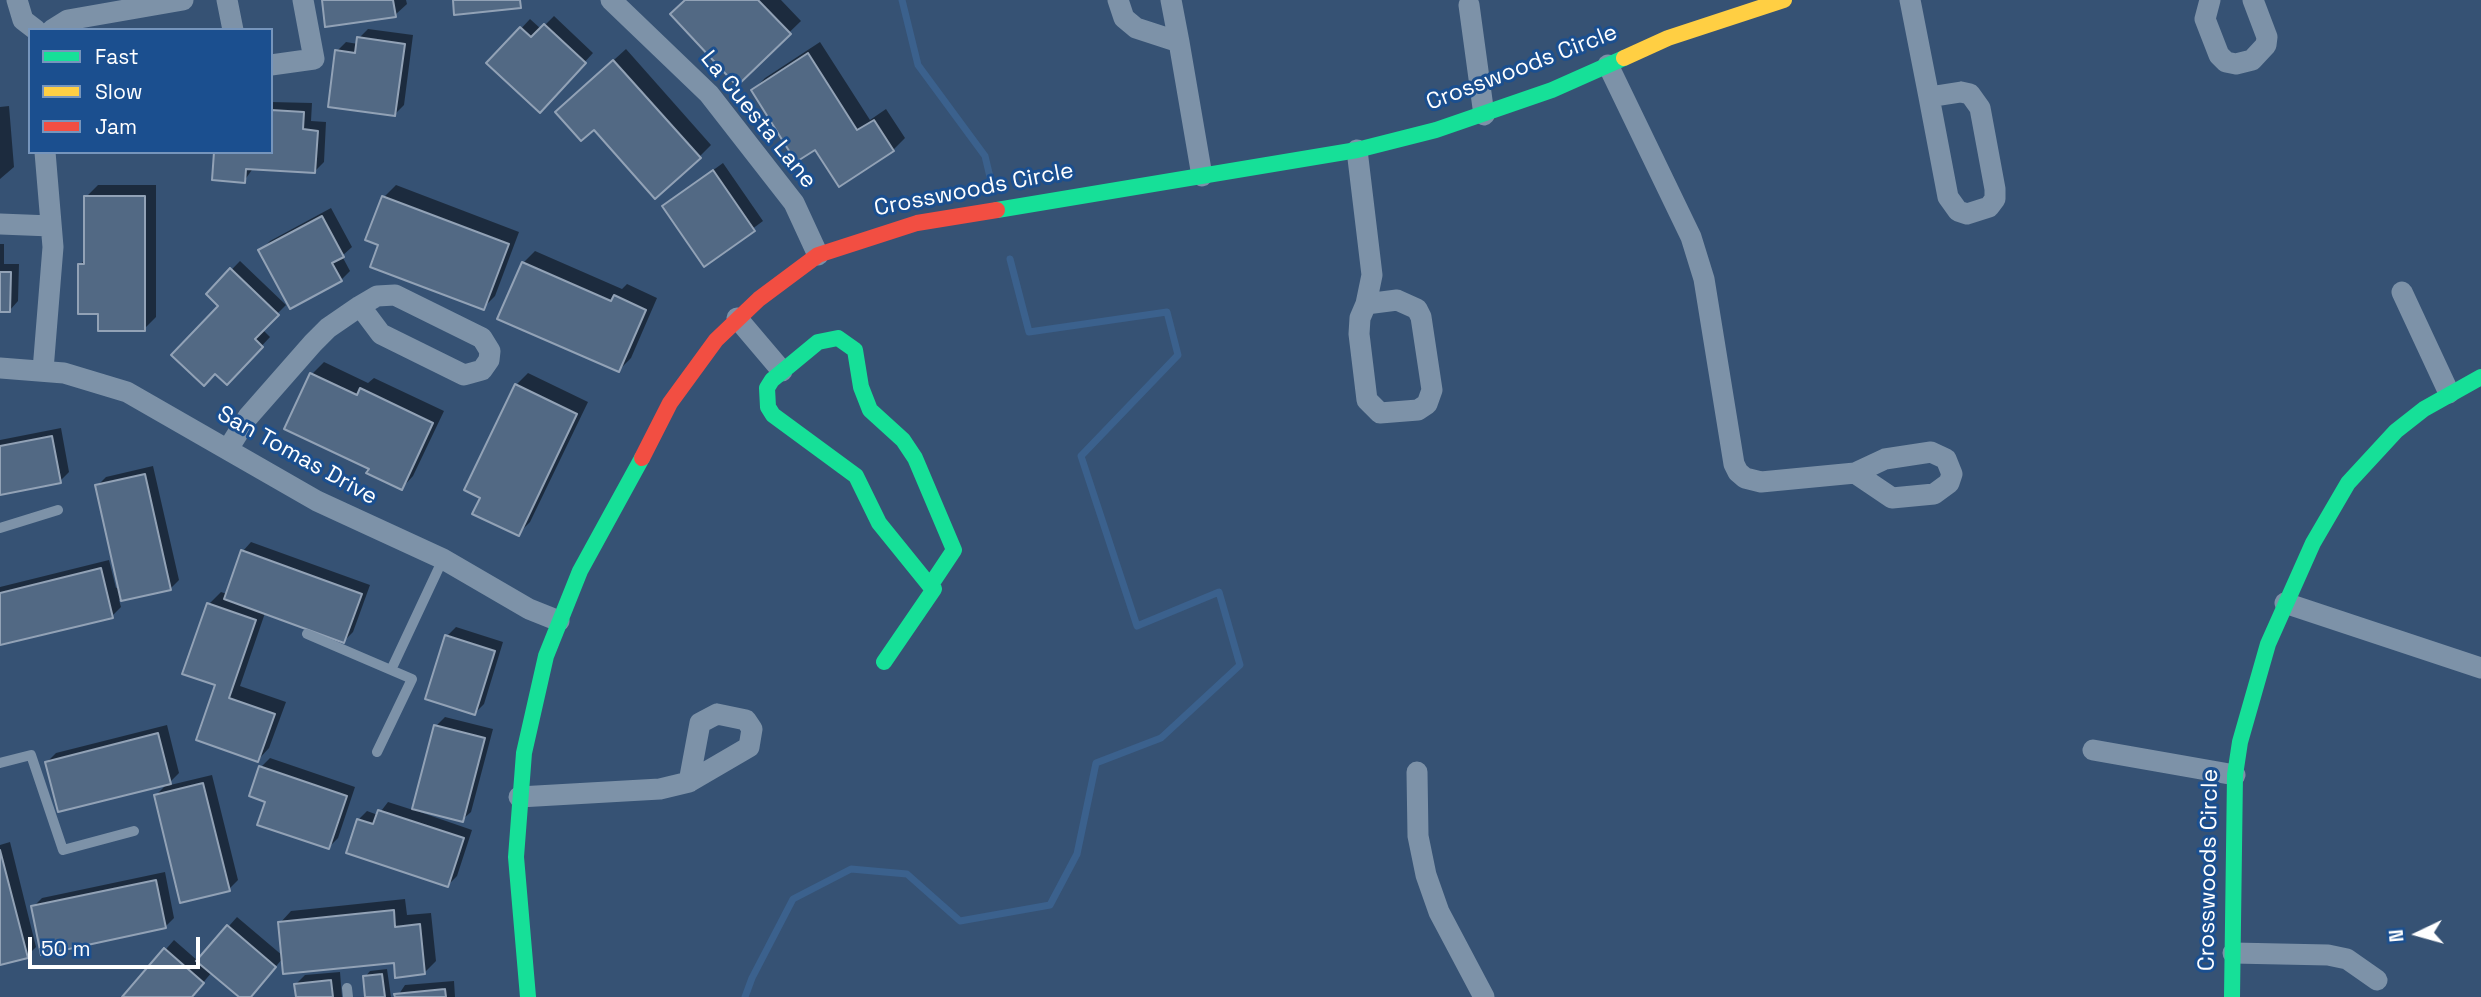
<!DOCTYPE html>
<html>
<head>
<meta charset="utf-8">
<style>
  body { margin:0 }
  #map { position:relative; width:2481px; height:997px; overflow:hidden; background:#365274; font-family:"Space Grotesk",sans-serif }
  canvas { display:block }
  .legend { position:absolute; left:28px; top:28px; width:245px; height:126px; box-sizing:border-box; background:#1b4f8f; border:2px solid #7695bc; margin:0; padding:9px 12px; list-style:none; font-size:21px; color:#fff }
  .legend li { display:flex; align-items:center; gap:14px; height:35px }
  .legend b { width:35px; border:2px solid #7695bc }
  .north { position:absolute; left:2383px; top:899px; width:70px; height:70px; -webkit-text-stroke:5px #1b4f8f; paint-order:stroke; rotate:265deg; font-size:19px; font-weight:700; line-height:28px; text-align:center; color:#fff }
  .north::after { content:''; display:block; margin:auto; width:24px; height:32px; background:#fff; clip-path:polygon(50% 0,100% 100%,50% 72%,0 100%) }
  .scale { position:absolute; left:28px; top:937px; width:172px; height:32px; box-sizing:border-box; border:4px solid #fff; border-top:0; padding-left:9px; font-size:21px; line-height:24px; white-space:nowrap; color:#fff; -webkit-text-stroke:5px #1b4f8f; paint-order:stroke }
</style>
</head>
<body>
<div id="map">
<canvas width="2481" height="997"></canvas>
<ul class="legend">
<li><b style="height:9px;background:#16e098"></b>Fast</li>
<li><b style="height:9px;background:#ffcf43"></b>Slow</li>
<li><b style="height:9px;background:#f24e42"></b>Jam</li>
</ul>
<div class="north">N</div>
<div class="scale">50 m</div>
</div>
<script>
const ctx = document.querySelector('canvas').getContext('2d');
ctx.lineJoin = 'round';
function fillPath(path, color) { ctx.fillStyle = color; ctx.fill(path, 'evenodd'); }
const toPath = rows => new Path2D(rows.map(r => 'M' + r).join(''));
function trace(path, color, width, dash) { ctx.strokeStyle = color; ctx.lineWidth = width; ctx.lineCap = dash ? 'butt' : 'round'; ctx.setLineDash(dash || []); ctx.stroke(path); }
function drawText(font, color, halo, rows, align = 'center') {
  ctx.font = font + ' "Space Grotesk",sans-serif'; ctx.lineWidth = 6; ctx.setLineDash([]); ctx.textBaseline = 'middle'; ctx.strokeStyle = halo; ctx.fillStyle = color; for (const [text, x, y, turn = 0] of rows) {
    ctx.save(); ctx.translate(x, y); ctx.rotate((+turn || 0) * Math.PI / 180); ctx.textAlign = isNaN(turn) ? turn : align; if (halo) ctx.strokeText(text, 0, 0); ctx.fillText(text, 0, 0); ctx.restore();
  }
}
const shadow = toPath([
  [324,0,406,0,407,4,395,15],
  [687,0,781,0,801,21,737,83],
  [554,16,593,53,549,101,489,63,530,19,541,29],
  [368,29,413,35,404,105,395,114,337,51,346,42,358,44,359,38],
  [820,42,870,120,886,109,905,138,893,150,816,148,753,90,765,78],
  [626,49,711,145,699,157,570,100],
  [271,102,312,103,311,121,326,122,324,162,315,171,254,167,244,181,216,152,271,152],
  [9,106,14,167,0,179,0,107],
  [723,163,763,221,705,264,664,206],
  [98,185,156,185,156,317,144,329,99,312,80,265,86,258,86,197],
  [396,185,519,232,495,296,483,308,380,244,384,197],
  [331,208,352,247,342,256,350,271,341,280,261,250,270,241],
  [0,244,4,244,4,264,19,264,18,301,10,310,0,310],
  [535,251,622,289,627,284,657,298,631,358,619,370,523,263],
  [240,261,286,305,262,329,270,337,227,383,221,306,208,294],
  [324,362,368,383,374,378,444,411,413,476,402,488,371,468,312,374],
  [528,373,588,402,530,522,518,534,516,385],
  [61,428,69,472,60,481,0,494,0,440],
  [153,466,179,580,170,589,119,600,121,607,112,616,0,644,0,587,109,560,116,588,120,587,97,486,106,477],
  [251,542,370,585,353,632,344,641,265,613,240,686,286,702,269,748,258,760,217,684,209,604,221,592,227,594,243,551],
  [456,627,503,642,484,704,475,713,447,636],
  [445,717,493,729,471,812,462,820,421,810,420,812,472,830,457,876,448,885,358,820,367,811,378,815,388,802,413,810,436,726],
  [167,725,179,773,166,786,212,775,238,880,229,889,156,795,169,782,47,762,56,753],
  [270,758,355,787,338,838,329,847,261,767],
  [10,842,36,947,27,956,0,963,0,845],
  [165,872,174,918,165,927,33,907,42,898],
  [405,899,407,915,431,913,436,961,424,973,395,961,283,958,250,997,242,997,212,972,191,997,124,997,174,940,198,961,237,917,283,956,280,923,291,911],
  [387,969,391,997,367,997,365,977,370,971],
  [340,972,342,997,297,997,296,984,305,975],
  [454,981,455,997,397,997,405,985]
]);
const stream = toPath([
  [902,0,918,65,985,156,990,177],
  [745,997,752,978,793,899,851,869,907,874,960,921,1050,905,1077,854,1096,763,1161,738,1240,665,1219,592,1137,626,1081,456,1178,355,1167,312,1029,332,1010,259]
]);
const building = toPath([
  [322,0,393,0,396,17,325,27,322,0],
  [453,0,520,0,521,8,454,15,453,0],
  [685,0,758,0,791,34,737,86,670,14,685,0],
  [544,24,586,63,540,113,486,63,520,27,531,37,544,24],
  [357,37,405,44,395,116,328,107,335,50,355,53,357,37],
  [808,53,857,130,874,120,894,151,839,187,815,150,796,162,751,90,808,53],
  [613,60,701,158,655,199,594,130,581,141,555,112,613,60],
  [271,110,304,112,303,129,318,131,315,173,246,169,245,183,212,180,214,152,271,152,271,110],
  [713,170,755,231,704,267,662,206,713,170],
  [84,196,145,196,145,331,98,331,98,314,78,314,78,264,84,264,84,196],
  [382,196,509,244,484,310,370,267,378,245,365,240,382,196],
  [322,216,344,257,332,263,342,281,290,309,258,250,322,216],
  [522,262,611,301,614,295,646,310,619,372,497,319,522,262],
  [230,268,279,315,255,339,263,347,227,385,215,374,204,386,171,355,218,306,206,294,230,268],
  [0,272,11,272,10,312,0,312,0,272],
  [310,373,357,395,360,388,433,423,402,490,366,473,369,469,284,429,310,373],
  [515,384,577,414,519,536,472,514,480,498,464,490,515,384],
  [52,436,61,483,0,495,0,446,52,436],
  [145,474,171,590,121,601,95,485,145,474],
  [241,550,362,594,344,643,224,599,241,550],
  [101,568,113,618,0,645,0,593,101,568],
  [207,603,256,620,229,698,275,714,258,762,196,740,215,685,182,674,207,603],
  [445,635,495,651,475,715,425,699,445,635],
  [434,725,485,738,463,822,412,809,434,725],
  [158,733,171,784,58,812,45,762,158,733],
  [259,766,347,796,329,849,257,825,265,802,249,796,259,766],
  [203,783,230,891,180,903,154,795,203,783],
  [378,810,464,838,448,887,346,853,357,819,373,824,378,810],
  [0,850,28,958,0,965,0,850],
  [156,880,166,928,41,955,31,906,156,880],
  [394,910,395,927,420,924,425,974,395,978,394,963,283,974,278,922,394,910],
  [227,925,276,967,251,997,239,997,196,961,227,925],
  [164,948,204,983,192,997,122,997,164,948],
  [382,974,385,997,365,997,363,976,382,974],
  [331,980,333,997,296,997,294,984,331,980],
  [445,989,446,997,395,997,394,994,445,989]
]);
const lane = toPath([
  [0,528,58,510],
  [307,634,412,679,377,752],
  [391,670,443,559],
  [0,763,31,755,63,850,134,831],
  [347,988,348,997]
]);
const street = toPath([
  [17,0,23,20,36,30],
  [227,0,233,30],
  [611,0,709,94,794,203,818,255],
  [1118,0,1124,18,1136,28,1179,42,1171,0],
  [1910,0,1929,97],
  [2210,0,2205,19,2219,55,2226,62,2236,64,2252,60,2266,45,2267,37,2253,0],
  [1469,5,1484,115],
  [52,30,68,20,183,0],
  [1179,42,1202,176],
  [271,65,314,59,303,0],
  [1608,65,1691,237,1704,279,1734,464,1738,472,1745,478,1761,482,1855,473],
  [1961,92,1970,94,1980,108,1995,189,1995,199,1989,207,1967,214,1958,211,1948,197,1929,97,1961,92],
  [1357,150,1372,275,1366,304],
  [0,224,51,226],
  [2402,292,2449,393],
  [1397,300,1417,309,1421,317,1432,390,1427,404,1418,410,1380,413,1367,400,1359,334,1360,318,1366,304,1397,300],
  [737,318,782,371],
  [0,368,64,373,127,392,317,501,443,559,529,609,559,621],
  [43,370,53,247,45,152],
  [228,449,248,417,313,343,328,328,360,306,377,296,395,295,482,338,490,351,489,360,482,370,464,375,381,334,360,306],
  [1931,452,1946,459,1952,474,1949,483,1934,494,1892,498,1855,473,1885,459,1931,452],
  [2285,603,2481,668],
  [717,714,746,720,752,729,749,747,689,782,700,723,717,714],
  [2093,750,2235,775],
  [1417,772,1418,836,1426,875,1439,912,1484,997],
  [519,797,660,789,689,782],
  [2233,953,2328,955,2347,959,2377,980]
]);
const fast = toPath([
  [997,210,1357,150,1436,130,1552,90,1624,58],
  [884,662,934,589,930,586,879,523,856,476,773,415,768,407,767,388,772,380,818,342,838,338,855,350,861,387,870,410,903,440,915,458,954,550,930,586],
  [528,997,516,857,524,753,546,656,580,571,642,458],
  [2232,997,2235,775,2240,742,2268,644,2313,543,2348,483,2396,431,2424,409,2481,377]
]);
const slow = toPath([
  [1624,58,1668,38,1784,0]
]);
const jam = toPath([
  [642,458,670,403,716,340,759,299,818,255,917,223,997,210]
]);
const streetNames = [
  ["Crosswoods Circle",1522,68,-21],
  ["La Cuesta Lane",758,120,51],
  ["Crosswoods Circle",974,190,-11],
  ["San Tomas Drive",297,456,29],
  ["Crosswoods Circle",2209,870,-89]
];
fillPath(shadow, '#0007');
trace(stream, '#3b618d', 7);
fillPath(building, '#526984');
trace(building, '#92a2b6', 2);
trace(lane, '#7d92a8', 10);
trace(street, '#7d92a8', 21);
trace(fast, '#16e098', 16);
trace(slow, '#ffcf43', 16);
trace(jam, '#f24e42', 16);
drawText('23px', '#fff', '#1b4f8f', streetNames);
</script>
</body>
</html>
